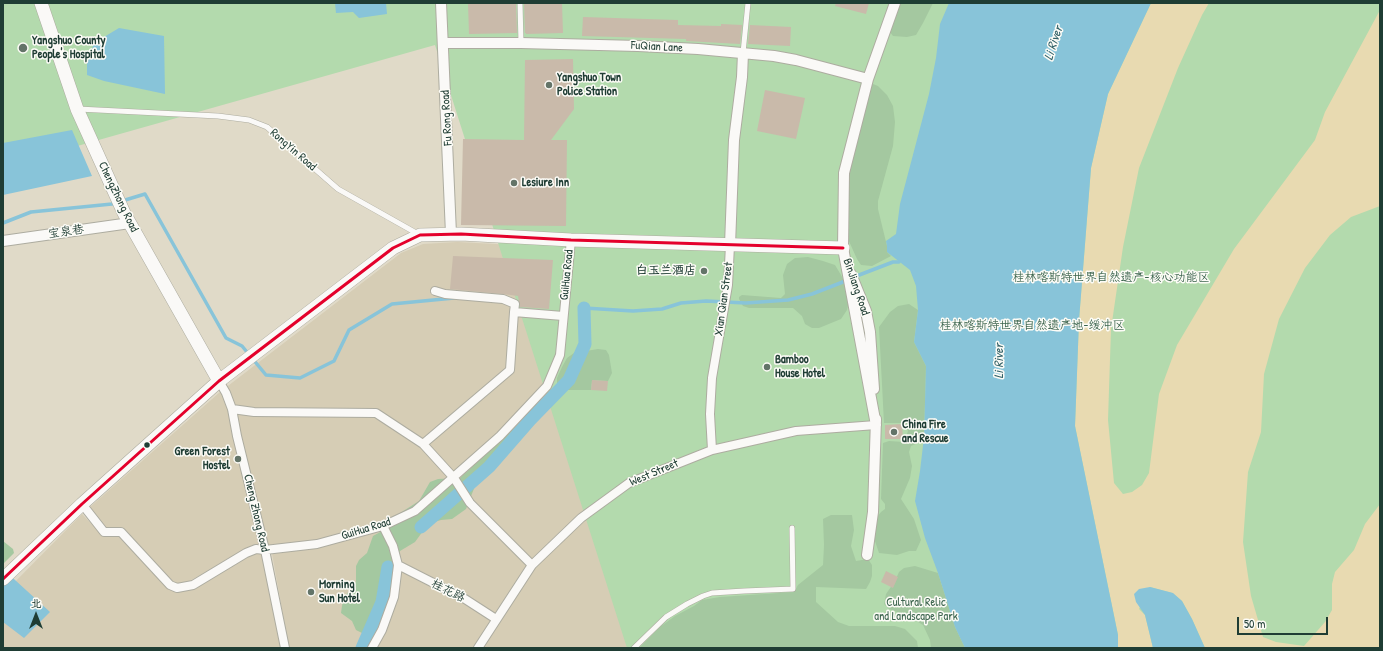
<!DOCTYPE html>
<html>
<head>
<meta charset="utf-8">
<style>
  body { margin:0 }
  #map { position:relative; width:1383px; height:651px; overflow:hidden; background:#e0dac8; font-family:"Patrick Hand","LXGW WenKai TC",sans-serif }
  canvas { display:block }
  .frame { position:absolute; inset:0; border:4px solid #1f3d34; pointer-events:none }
  .north { position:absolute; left:16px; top:595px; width:40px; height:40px; -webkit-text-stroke:3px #fdfcf7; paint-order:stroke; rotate:0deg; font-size:11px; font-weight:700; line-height:16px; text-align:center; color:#1f3d34 }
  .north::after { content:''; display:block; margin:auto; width:14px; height:18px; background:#1f3d34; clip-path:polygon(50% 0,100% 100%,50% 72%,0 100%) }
  .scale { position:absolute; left:1237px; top:617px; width:91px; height:18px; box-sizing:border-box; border:2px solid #1f3d34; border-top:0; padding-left:5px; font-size:12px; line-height:14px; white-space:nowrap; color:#1f3d34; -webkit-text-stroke:3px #fdfcf7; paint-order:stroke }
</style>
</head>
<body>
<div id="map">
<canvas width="1383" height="651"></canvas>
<div class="frame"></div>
<div class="north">北</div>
<div class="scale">50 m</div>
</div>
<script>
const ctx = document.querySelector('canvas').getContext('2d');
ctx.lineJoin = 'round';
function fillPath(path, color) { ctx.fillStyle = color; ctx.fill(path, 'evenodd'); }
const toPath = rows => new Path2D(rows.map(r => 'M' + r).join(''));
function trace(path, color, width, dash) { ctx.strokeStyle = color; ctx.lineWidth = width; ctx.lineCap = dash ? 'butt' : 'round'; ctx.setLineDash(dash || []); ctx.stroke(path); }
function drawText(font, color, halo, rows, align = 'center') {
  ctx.font = font + ' "Patrick Hand","LXGW WenKai TC",sans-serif'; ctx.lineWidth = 3; ctx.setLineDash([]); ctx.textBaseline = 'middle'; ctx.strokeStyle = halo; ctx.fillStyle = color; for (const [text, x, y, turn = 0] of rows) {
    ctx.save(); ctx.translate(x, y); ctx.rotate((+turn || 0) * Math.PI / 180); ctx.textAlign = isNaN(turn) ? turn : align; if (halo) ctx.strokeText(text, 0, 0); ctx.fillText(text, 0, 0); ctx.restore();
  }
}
const built = toPath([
  [457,242,590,249,639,648,289,648,271,548,256,545,191,580,185,583,176,583,168,577,124,529,105,529,89,508,220,392,401,253,423,244],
  [82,514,103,536,118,536,169,589,179,591,192,590,252,554,257,553,262,554,281,648,3,648,3,594]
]);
const green = toPath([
  [3,3,1380,3,1380,648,627,648,435,45,3,167]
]);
const forest = toPath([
  [900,3,933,3,923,23,916,35,907,37,893,36,890,32],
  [873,84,878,86,887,95,893,106,895,122,893,146,878,201,878,209,887,246,887,252,891,256,872,266,861,265,857,259,848,239,848,206,849,173,869,86],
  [808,257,823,261,835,265,841,275,847,287,849,301,847,310,841,319,819,328,812,328,805,324,802,316,793,308,749,308,743,306,739,299,739,297,742,295,781,298,785,294,783,275,787,264,795,258],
  [909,304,918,310,914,342,926,366,924,437,920,442,911,446,909,452,912,466,910,478,901,499,914,519,921,540,916,551,909,551,897,555,879,553,874,538,874,521,881,512,885,509,885,504,881,499,883,443,889,441,904,442,908,431,904,423,884,423,879,327,890,312,898,306],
  [598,349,606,350,609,355,612,373,608,381,592,380,591,390,568,390,559,388,557,385,557,378,562,367,567,358,574,353],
  [535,404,539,404,539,407,492,459,475,486,466,509,452,519,441,520,434,522,423,531,415,542,400,551,393,565,388,593,375,632,362,633,356,630,352,621,341,613,342,606,344,597,354,586,356,581,356,566,359,560,367,553,373,536,391,526,397,515,419,501,430,482,438,479,460,478,520,423,528,411],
  [831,515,852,515,854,530,851,546,856,561,868,559,872,565,872,576,870,582,866,589,816,587,816,602,838,622,849,626,895,626,905,629,917,641,918,648,639,648,660,627,675,616,694,606,702,600,720,597,794,592,798,585,823,565,824,545,823,519],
  [3,541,13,549,14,553,3,564],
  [915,566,938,573,955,627,965,648,931,648,930,640,923,625,910,617,889,609,884,604,886,594,895,581,899,572,904,568]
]);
const sand = toPath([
  [1151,3,1209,3,1202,15,1178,68,1139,168,1123,247,1111,329,1108,420,1114,483,1123,494,1132,492,1142,485,1149,473,1159,394,1177,345,1234,249,1315,140,1325,112,1380,10,1380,206,1351,217,1330,235,1305,268,1279,319,1264,374,1261,432,1248,472,1243,542,1251,596,1263,637,1276,642,1304,646,1325,622,1332,610,1332,584,1335,572,1354,550,1365,524,1380,504,1380,648,1205,648,1192,619,1182,601,1172,593,1150,587,1139,609,1145,615,1153,648,1118,648,1118,635,1075,426,1079,320,1091,168,1108,94]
]);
const water = toPath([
  [335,3,386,3,387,14,359,18,353,12,336,13],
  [949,3,1151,3,1108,94,1091,168,1079,320,1075,426,1118,635,1118,648,965,648,955,627,938,573,925,538,915,501,920,471,924,437,926,366,914,342,918,310,916,286,910,270,887,252,887,246,886,241,896,234,900,204,929,94,936,58,940,24],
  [119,28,164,36,165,94,104,81,87,75,87,64,94,43],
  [72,130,92,176,3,195,3,143],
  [3,569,50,612,24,638,3,622],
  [1150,587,1173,593,1182,601,1192,619,1205,648,1153,648,1145,615,1136,602,1134,594,1139,589]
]);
const stream = toPath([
  [3,223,31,212,112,204,145,194,226,338,242,346,266,375,300,378,334,361,349,330,392,304,454,298],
  [854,277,893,262,899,262],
  [584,308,633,311,662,309,681,303,706,301,746,303,788,300,812,294,848,280]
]);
const canal = toPath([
  [421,527,489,467,530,420,569,380,585,344,584,308],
  [362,648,382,602,388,567]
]);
const building = toPath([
  [468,3,516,3,517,33,469,34],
  [524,3,562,3,563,33,526,34,526,33,525,33],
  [836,3,869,3,866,14,835,6],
  [583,17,678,20,678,25,721,26,721,24,742,25,740,44,686,41,686,39,582,36],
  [750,25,791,27,790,46,748,44],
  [573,59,574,109,551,140,567,140,566,226,461,225,463,139,524,140,525,60],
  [765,90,805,98,796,139,757,131],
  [453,256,553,260,549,309,520,307,518,296,503,294,450,289],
  [592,380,608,381,607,391,591,390],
  [902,424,903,439,885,439,885,425],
  [886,571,898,577,893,588,881,582]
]);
const service = toPath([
  [520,3,521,43],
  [743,53,748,3],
  [78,109,218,116,249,120,267,127,338,189,418,234],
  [634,648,666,617,687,604,703,596,712,593,744,591,793,589,792,528]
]);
const pedestrian = toPath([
  [435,291,445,294,503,299,515,304,514,312,563,316],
  [219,381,226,393,232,409,237,436,265,550,285,648],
  [232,409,254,412,376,413,423,444,454,478,470,503,532,565],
  [423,444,510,370,514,312],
  [712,450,710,414,712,378,728,285,730,245],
  [82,504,104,532,121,532,170,585,177,588,193,585,246,553,256,549,265,550,317,544,383,526,415,511,500,436,547,386,560,355,571,240],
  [398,565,465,599,496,619],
  [372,648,382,630,394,597,398,565,393,546,383,526],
  [478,648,532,565,581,518,629,483,712,450,796,431,876,425]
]);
const minor = toPath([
  [441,3,451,234,458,234],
  [443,43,521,43,638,46,698,49,774,56,796,60,868,79],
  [3,241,130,223],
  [730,245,734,140,742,77,743,53],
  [836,248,843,248,876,425],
  [844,253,843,248,844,173,868,79,895,3],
  [851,274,866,311,870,332,874,389],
  [867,555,873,512,876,419]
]);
const tertiary = toPath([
  [41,3,77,109,124,213,219,381],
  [3,579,82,504,219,381,393,248,420,235,461,234,571,240,843,248]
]);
const bus1 = toPath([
  [3,579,82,504,219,381,393,248,420,235,461,234,571,240,843,248]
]);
const markers = [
  [23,48,5,"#637468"],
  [549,85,4,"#637468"],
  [514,183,4,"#637468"],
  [704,271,4,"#637468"],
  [767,367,4,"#637468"],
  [894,432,4,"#637468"],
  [147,445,3.5,"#1f3d34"],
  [238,459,4,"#637468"],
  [311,592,4,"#637468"]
];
const poiNames = [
  ["Yangshuo County",32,41],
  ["People's Hospital",32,55],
  ["Yangshuo Town",557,78],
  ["Police Station",557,92],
  ["Lesiure Inn",522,183],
  ["白玉兰酒店",696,271,"right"],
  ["Bamboo",775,360],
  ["House Hotel",775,374],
  ["China Fire",902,425],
  ["and Rescue",902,439],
  ["Green Forest",230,452,"right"],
  ["Hostel",230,466,"right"],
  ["Morning",319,585],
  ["Sun Hotel",319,599]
];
const streetNames = [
  ["FuQian Lane",657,47,3],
  ["Fu Rong Road",447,118,-93],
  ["RongYin Road",293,150,41],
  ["ChengZhong Road",118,197,64],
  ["宝泉巷",66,232,-8],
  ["GuiHua Road",567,275,-84],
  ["BinJiang Road",856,287,71],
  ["Xian Qian Street",724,299,-82],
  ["West Street",654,473,-23],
  ["Cheng Zhong Road",256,513,77],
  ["GuiHua Road",366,529,-17],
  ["桂花路",448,591,27]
];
const parkNames = [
  ["桂林喀斯特世界自然遗产-核心功能区",1111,278],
  ["桂林喀斯特世界自然遗产地-缓冲区",1032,326],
  ["Cultural Relic",916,603],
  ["and Landscape Park",916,617]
];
const waterNames = [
  ["Li River",1054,43,-72],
  ["Li River",1000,361,-90]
];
fillPath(built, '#d6cdb5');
fillPath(green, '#b3daad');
fillPath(forest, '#a4c8a0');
fillPath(sand, '#e8dab1');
fillPath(water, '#88c4d9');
trace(stream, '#88c4d9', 3.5);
trace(canal, '#88c4d9', 13);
fillPath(building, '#c9baaa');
trace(service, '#adaca0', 6);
trace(pedestrian, '#adaca0', 10);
trace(minor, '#adaca0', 12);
trace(tertiary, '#adaca0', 14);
trace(service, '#faf9f7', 5);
trace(pedestrian, '#faf9f7', 8);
trace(minor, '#faf9f7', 10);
trace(tertiary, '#faf9f7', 13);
trace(bus1, '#e4002b', 3);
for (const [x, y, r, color] of markers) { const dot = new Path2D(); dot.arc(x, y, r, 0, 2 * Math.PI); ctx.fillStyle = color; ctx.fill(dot); trace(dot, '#fdfcf7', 1.5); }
drawText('bold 12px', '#1f3d34', '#fdfcf7', poiNames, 'left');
drawText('12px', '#1f3d34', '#fdfcf7', streetNames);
drawText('12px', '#3b644d', '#fdfcf7', parkNames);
drawText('italic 13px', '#336268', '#fdfcf7', waterNames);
</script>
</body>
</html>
